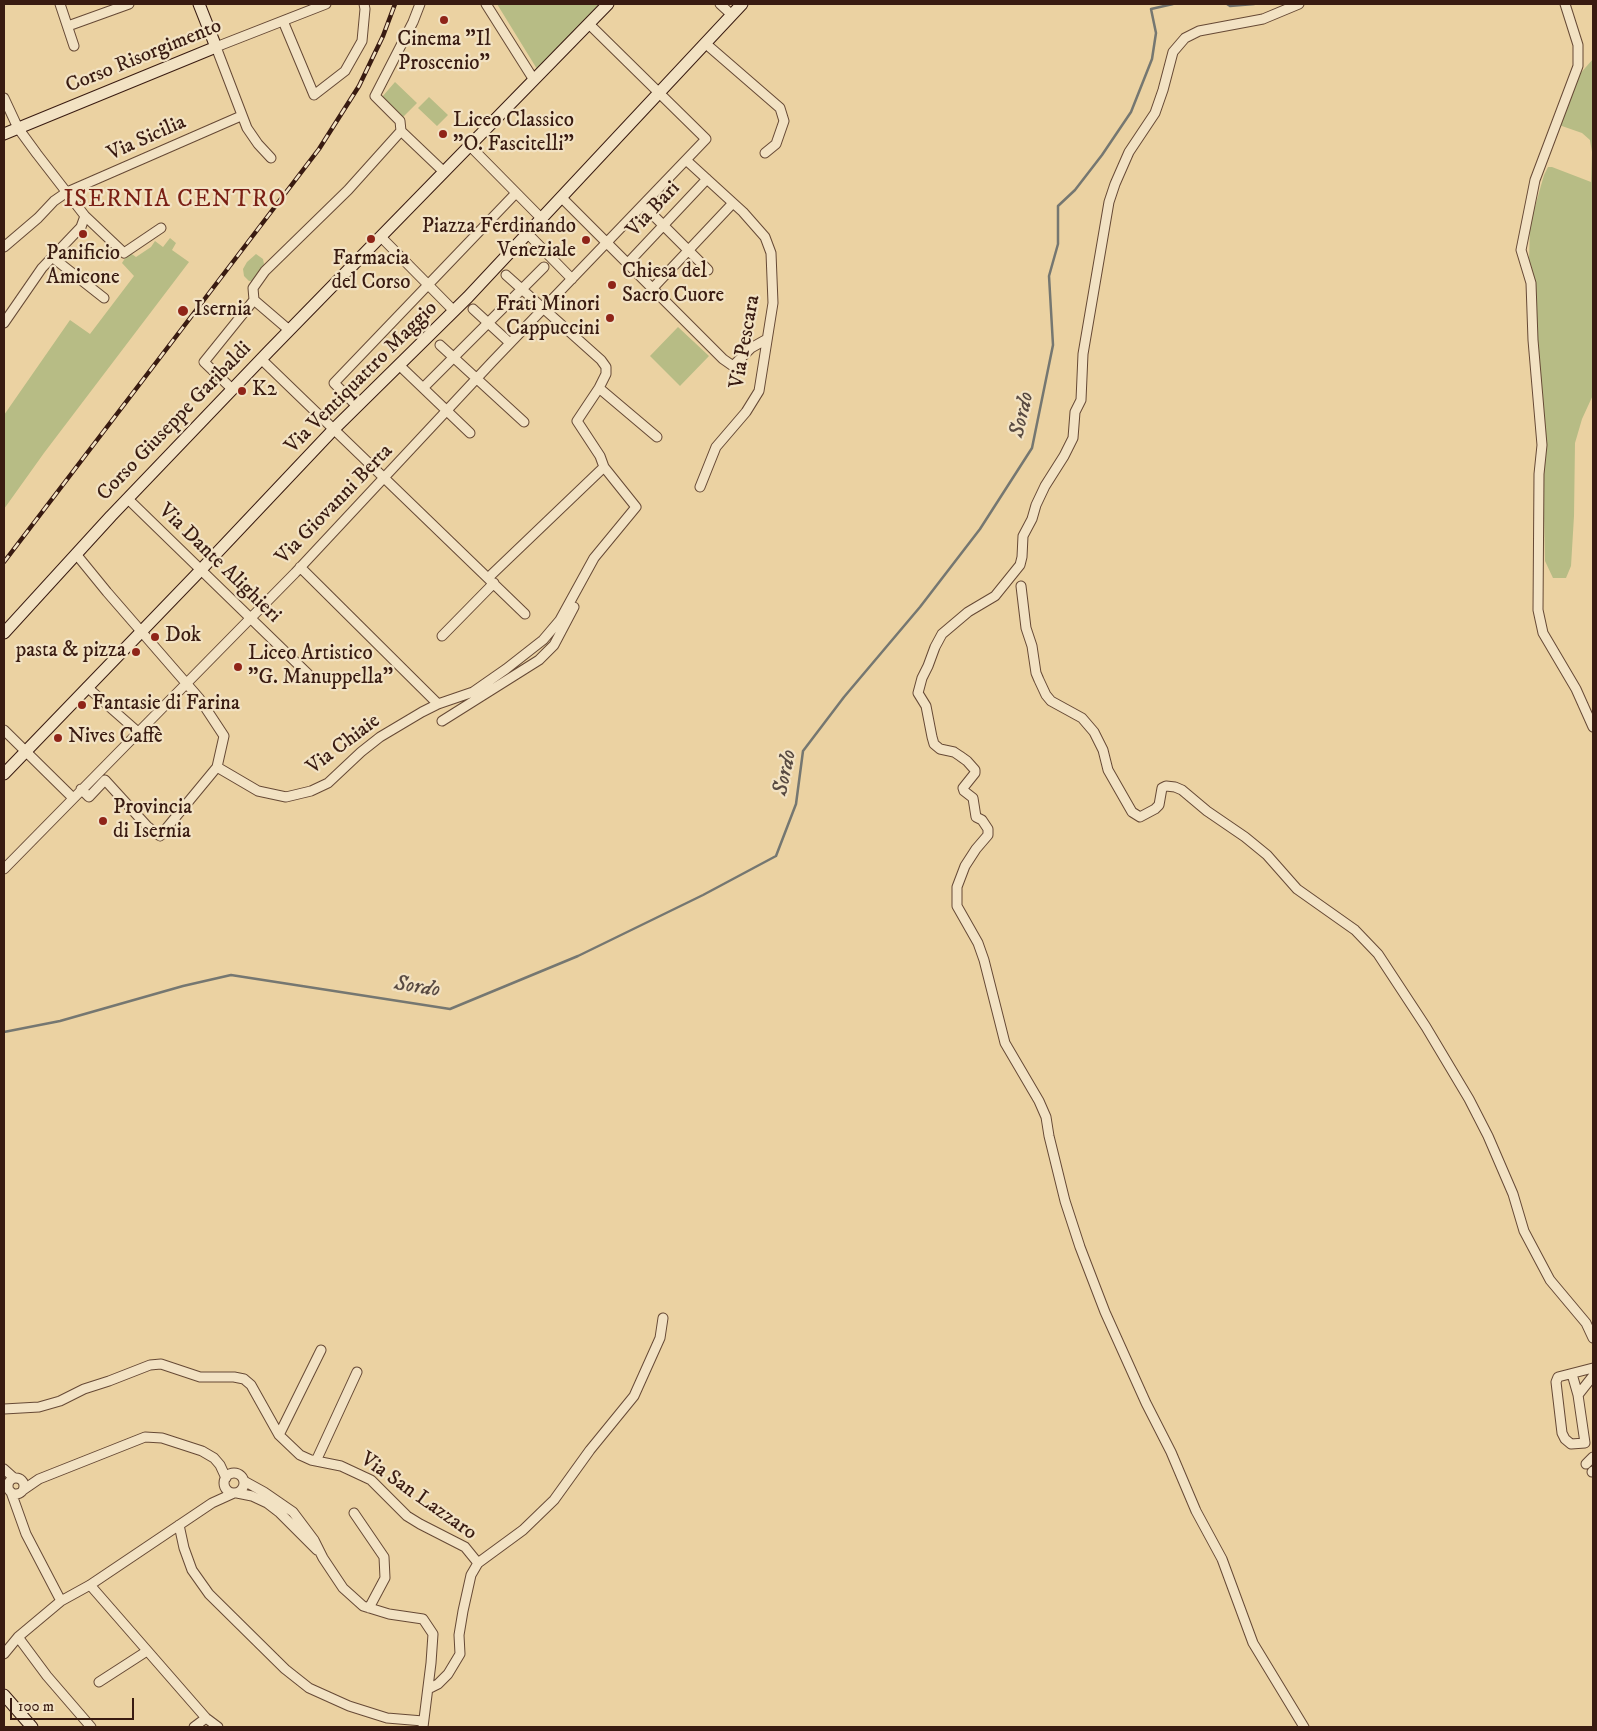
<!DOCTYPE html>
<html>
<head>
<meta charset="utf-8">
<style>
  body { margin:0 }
  #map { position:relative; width:1597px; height:1731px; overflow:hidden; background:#ebd2a2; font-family:"IM FELL DW Pica",serif }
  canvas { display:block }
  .frame { position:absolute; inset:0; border:5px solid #391b11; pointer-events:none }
  .scale { position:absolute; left:10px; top:1698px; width:124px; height:22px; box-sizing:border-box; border:2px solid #391b11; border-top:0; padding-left:6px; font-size:15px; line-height:18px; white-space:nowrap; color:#391b11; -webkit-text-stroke:4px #f2e2c3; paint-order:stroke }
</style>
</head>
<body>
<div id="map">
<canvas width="1597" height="1731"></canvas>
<div class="frame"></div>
<div class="scale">100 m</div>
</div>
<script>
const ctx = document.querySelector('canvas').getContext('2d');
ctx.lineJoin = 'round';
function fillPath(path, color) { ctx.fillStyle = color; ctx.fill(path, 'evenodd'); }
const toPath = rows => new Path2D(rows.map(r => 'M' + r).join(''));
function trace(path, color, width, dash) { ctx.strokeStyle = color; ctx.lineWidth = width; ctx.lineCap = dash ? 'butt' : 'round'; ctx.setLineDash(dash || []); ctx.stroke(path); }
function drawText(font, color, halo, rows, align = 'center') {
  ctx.font = font + ' "IM FELL DW Pica",serif'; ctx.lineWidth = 4.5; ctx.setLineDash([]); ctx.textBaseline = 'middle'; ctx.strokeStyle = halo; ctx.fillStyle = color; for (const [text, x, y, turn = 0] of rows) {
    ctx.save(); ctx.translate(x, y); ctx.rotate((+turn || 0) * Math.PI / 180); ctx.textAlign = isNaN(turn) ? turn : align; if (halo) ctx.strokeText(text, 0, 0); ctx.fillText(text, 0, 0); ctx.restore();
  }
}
const green = toPath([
  [497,4,600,4,537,69],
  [1593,59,1593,395,1582,419,1575,443,1574,516,1571,566,1566,578,1553,578,1545,561,1543,475,1546,454,1545,438,1537,327,1536,285,1529,260,1530,224,1544,175,1548,167,1552,167,1591,182,1592,152,1590,140,1582,133,1559,125,1578,76],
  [395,82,417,103,403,117,382,97],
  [429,97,448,115,437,126,418,108],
  [170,238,176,243,172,250,189,262,44,453,4,509,4,415,70,320,90,334,134,276,122,263,129,252,136,257,151,247,155,241,163,247],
  [256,254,263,259,264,264,262,270,253,281,249,281,244,276,243,269,247,262],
  [678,327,709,356,680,386,650,356]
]);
const stream = toPath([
  [1227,4,1230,6,1254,4],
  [4,1032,60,1021,183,986,231,975,450,1009,578,956,703,895,776,856,796,804,803,751,844,697,920,607,980,529,1032,448,1053,345,1049,276,1058,244,1058,206,1075,190,1102,155,1131,112,1152,59,1156,33,1151,9,1173,4]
]);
const street = toPath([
  [60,4,74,46],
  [486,4,534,80],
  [720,4,732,15],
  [1299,4,1263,19,1199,31,1185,38,1173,52,1163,90,1155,113,1129,152,1115,184,1109,202,1083,354,1081,400,1075,412,1073,438,1064,456,1045,486,1036,505,1032,519,1023,536,1022,557,1020,565,995,596,968,612,942,634,935,647,928,666,922,678,918,693,926,706,932,737,934,744,940,749,954,752,960,756,967,761,975,770,975,773,963,788,964,791,973,798,976,817,982,820,988,829,988,835,976,849,965,866,957,887,957,906,978,943,984,960,1005,1043,1039,1101,1046,1117,1049,1136,1065,1201,1080,1247,1105,1312,1146,1403,1171,1452,1196,1511,1222,1559,1253,1643,1304,1727],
  [1565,4,1578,45,1578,66,1535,180,1521,250,1531,283,1533,340,1542,445,1539,474,1538,610,1543,633,1576,689,1593,727],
  [283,21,314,95,345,71,362,41,365,9,364,4],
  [68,26,129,4],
  [705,43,780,108,784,121,776,144,765,153],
  [4,98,18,128,37,154,85,216,124,253,161,228],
  [401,131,400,121,375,96,413,22,420,4],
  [401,131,443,171],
  [469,145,541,218],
  [271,158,258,144,247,128,216,47,326,4],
  [686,160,743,212,765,237,771,253,773,303,759,391,746,412,716,447,700,487],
  [561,197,723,359,733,366,751,348,767,339],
  [643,205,708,270],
  [527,233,572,279],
  [381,237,454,311],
  [4,247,38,218,54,201,67,192,241,116],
  [52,257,104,298],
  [627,264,707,179],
  [652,289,733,203],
  [254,300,253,288,265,271,348,190,401,131],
  [473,309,510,343],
  [4,323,42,268,81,227,85,216],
  [440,345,524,422],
  [261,359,525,614],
  [399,365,470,433],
  [423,388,544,267],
  [599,388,657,437],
  [231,391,229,386,204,362,254,300,289,330],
  [357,406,334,383,516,193],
  [128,499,308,674],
  [76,554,107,592,199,698,224,736,217,767,160,836,147,826,105,780,89,797,81,789],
  [300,567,438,704],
  [488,578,604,467],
  [1021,586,1026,628,1032,646,1036,673,1039,680,1046,695,1051,701,1082,718,1094,732,1103,750,1108,770,1132,812,1140,817,1155,809,1159,805,1162,788,1166,786,1175,787,1182,790,1207,811,1245,837,1267,855,1297,889,1355,930,1378,954,1426,1027,1469,1099,1488,1136,1513,1194,1524,1231,1550,1280,1586,1323,1593,1338],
  [442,636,494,583],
  [87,687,138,732],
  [442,721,539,660,554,645,574,607],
  [4,730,72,797],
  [217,767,258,791,286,797,311,791,328,783,361,752,380,737,422,712,438,704,473,692,506,669,543,640,560,620,594,558,636,507,604,467,600,456,577,421,599,388,606,374,606,367,601,360,506,275],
  [4,869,295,573,492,362,706,139,589,24],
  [1593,1368,1558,1377,1556,1382,1562,1433,1565,1439,1571,1444,1585,1443,1578,1395,1593,1376],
  [1572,1374,1578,1395],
  [4,1409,39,1407,60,1401,84,1389,109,1381,150,1365,161,1364,200,1377,234,1377,244,1379,251,1385,279,1435,300,1455,311,1460,341,1466,371,1480,407,1516,420,1524,465,1547,478,1563,471,1575,463,1611,459,1635,460,1654,448,1674,438,1684,428,1689],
  [279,1435,321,1350],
  [316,1461,357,1372],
  [1586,1464,1593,1457],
  [4,1469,14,1478],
  [1592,1472,1593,1471],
  '224 1483a10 10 0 1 1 20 0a10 10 0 1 1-20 0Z',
  '8 1486a8 8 0 1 1 16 0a8 8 0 1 1-16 0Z',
  [244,1481,264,1492,293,1512,314,1540,323,1558,343,1588,363,1606,389,1614,423,1619,433,1634,431,1663,423,1727],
  [23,1490,39,1479,145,1437,162,1438,202,1451,214,1458,220,1465,226,1478],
  [11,1492,26,1534,61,1601],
  [237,1493,252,1496,267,1503,280,1513,317,1550],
  [354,1513,384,1557,385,1578,369,1608],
  [179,1525,184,1548,192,1570,209,1594,285,1669,309,1688,349,1706,387,1718,423,1721],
  [478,1563,523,1530,554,1500,590,1450,634,1396,660,1338,663,1318],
  [90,1585,206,1718,218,1727],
  [18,1637,47,1676,91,1727],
  [4,1654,18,1637,61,1601,90,1585,212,1503,234,1493],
  [99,1682,147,1651],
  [194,1727,206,1718]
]);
const secondary = toPath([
  [4,134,216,47,199,4],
  [4,633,111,516,269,351,608,4],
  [4,774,195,576,333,430,468,297,742,4],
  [4,1695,32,1727]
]);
const rail = toPath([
  [4,562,319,149,359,86,383,36,395,4]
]);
const markers = [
  [444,20,5,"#8f2418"],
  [443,134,5,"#8f2418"],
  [83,234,5,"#8f2418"],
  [371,239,5,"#8f2418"],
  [586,240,5,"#8f2418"],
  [612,285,5,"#8f2418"],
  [183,311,6,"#8f2418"],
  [610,318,5,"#8f2418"],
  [242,391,5,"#8f2418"],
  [155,637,5,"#8f2418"],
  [136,652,5,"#8f2418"],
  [238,667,5,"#8f2418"],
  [82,705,5,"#8f2418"],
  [58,738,5,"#8f2418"],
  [103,821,5,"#8f2418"]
];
const poiNames = [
  ["Cinema \"Il",444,41,"center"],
  ["Proscenio\"",444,65,"center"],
  ["Liceo Classico",453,122],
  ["\"O. Fascitelli\"",453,146],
  ["Piazza Ferdinando",576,228,"right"],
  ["Veneziale",576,252,"right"],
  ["Panificio",83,255,"center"],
  ["Amicone",83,279,"center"],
  ["Farmacia",371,260,"center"],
  ["del Corso",371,284,"center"],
  ["Chiesa del",622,273],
  ["Sacro Cuore",622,297],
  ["Frati Minori",600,306,"right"],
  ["Cappuccini",600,330,"right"],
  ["Isernia",194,311],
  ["K2",252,391],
  ["Dok",165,637],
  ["pasta & pizza",126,652,"right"],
  ["Liceo Artistico",248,655],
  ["\"G. Manuppella\"",248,679],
  ["Fantasie di Farina",92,705],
  ["Nives Caffè",68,738],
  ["Provincia",113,809],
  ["di Isernia",113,833]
];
const streetNames = [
  ["Corso Risorgimento",144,57,-22],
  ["Via Sicilia",147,139,-24],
  ["Via Bari",654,210,-47],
  ["Via Pescara",746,342,-80],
  ["Via Ventiquattro Maggio",362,378,-45],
  ["Corso Giuseppe Garibaldi",175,422,-46],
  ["Via Giovanni Berta",335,505,-46],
  ["Via Dante Alighieri",219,564,44],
  ["Via Chiaie",344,745,-37],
  ["Via San Lazzaro",418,1497,35]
];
const waterNames = [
  ["Sordo",1023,415,-77],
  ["Sordo",786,773,-78],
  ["Sordo",417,988,9]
];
const quarterNames = [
  ["ISERNIA CENTRO",175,201]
];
fillPath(green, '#b7bc85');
trace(stream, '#757771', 2.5);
trace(street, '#664935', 11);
trace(secondary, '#391b11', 13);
trace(street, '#f2e2c3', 9);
trace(secondary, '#f2e2c3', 11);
trace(rail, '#391b11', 4.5);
trace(rail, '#f2e2c3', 2.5, [8]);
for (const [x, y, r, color] of markers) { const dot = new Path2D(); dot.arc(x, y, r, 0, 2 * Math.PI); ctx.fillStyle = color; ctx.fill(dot); trace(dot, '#f2e2c3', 2); }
drawText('21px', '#391b11', '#f2e2c3', poiNames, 'left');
drawText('21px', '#391b11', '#f2e2c3', streetNames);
drawText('italic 22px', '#574941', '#f2e2c3', waterNames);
ctx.letterSpacing = '1px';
drawText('24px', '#7a1f14', '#f2e2c3', quarterNames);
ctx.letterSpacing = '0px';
</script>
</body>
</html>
